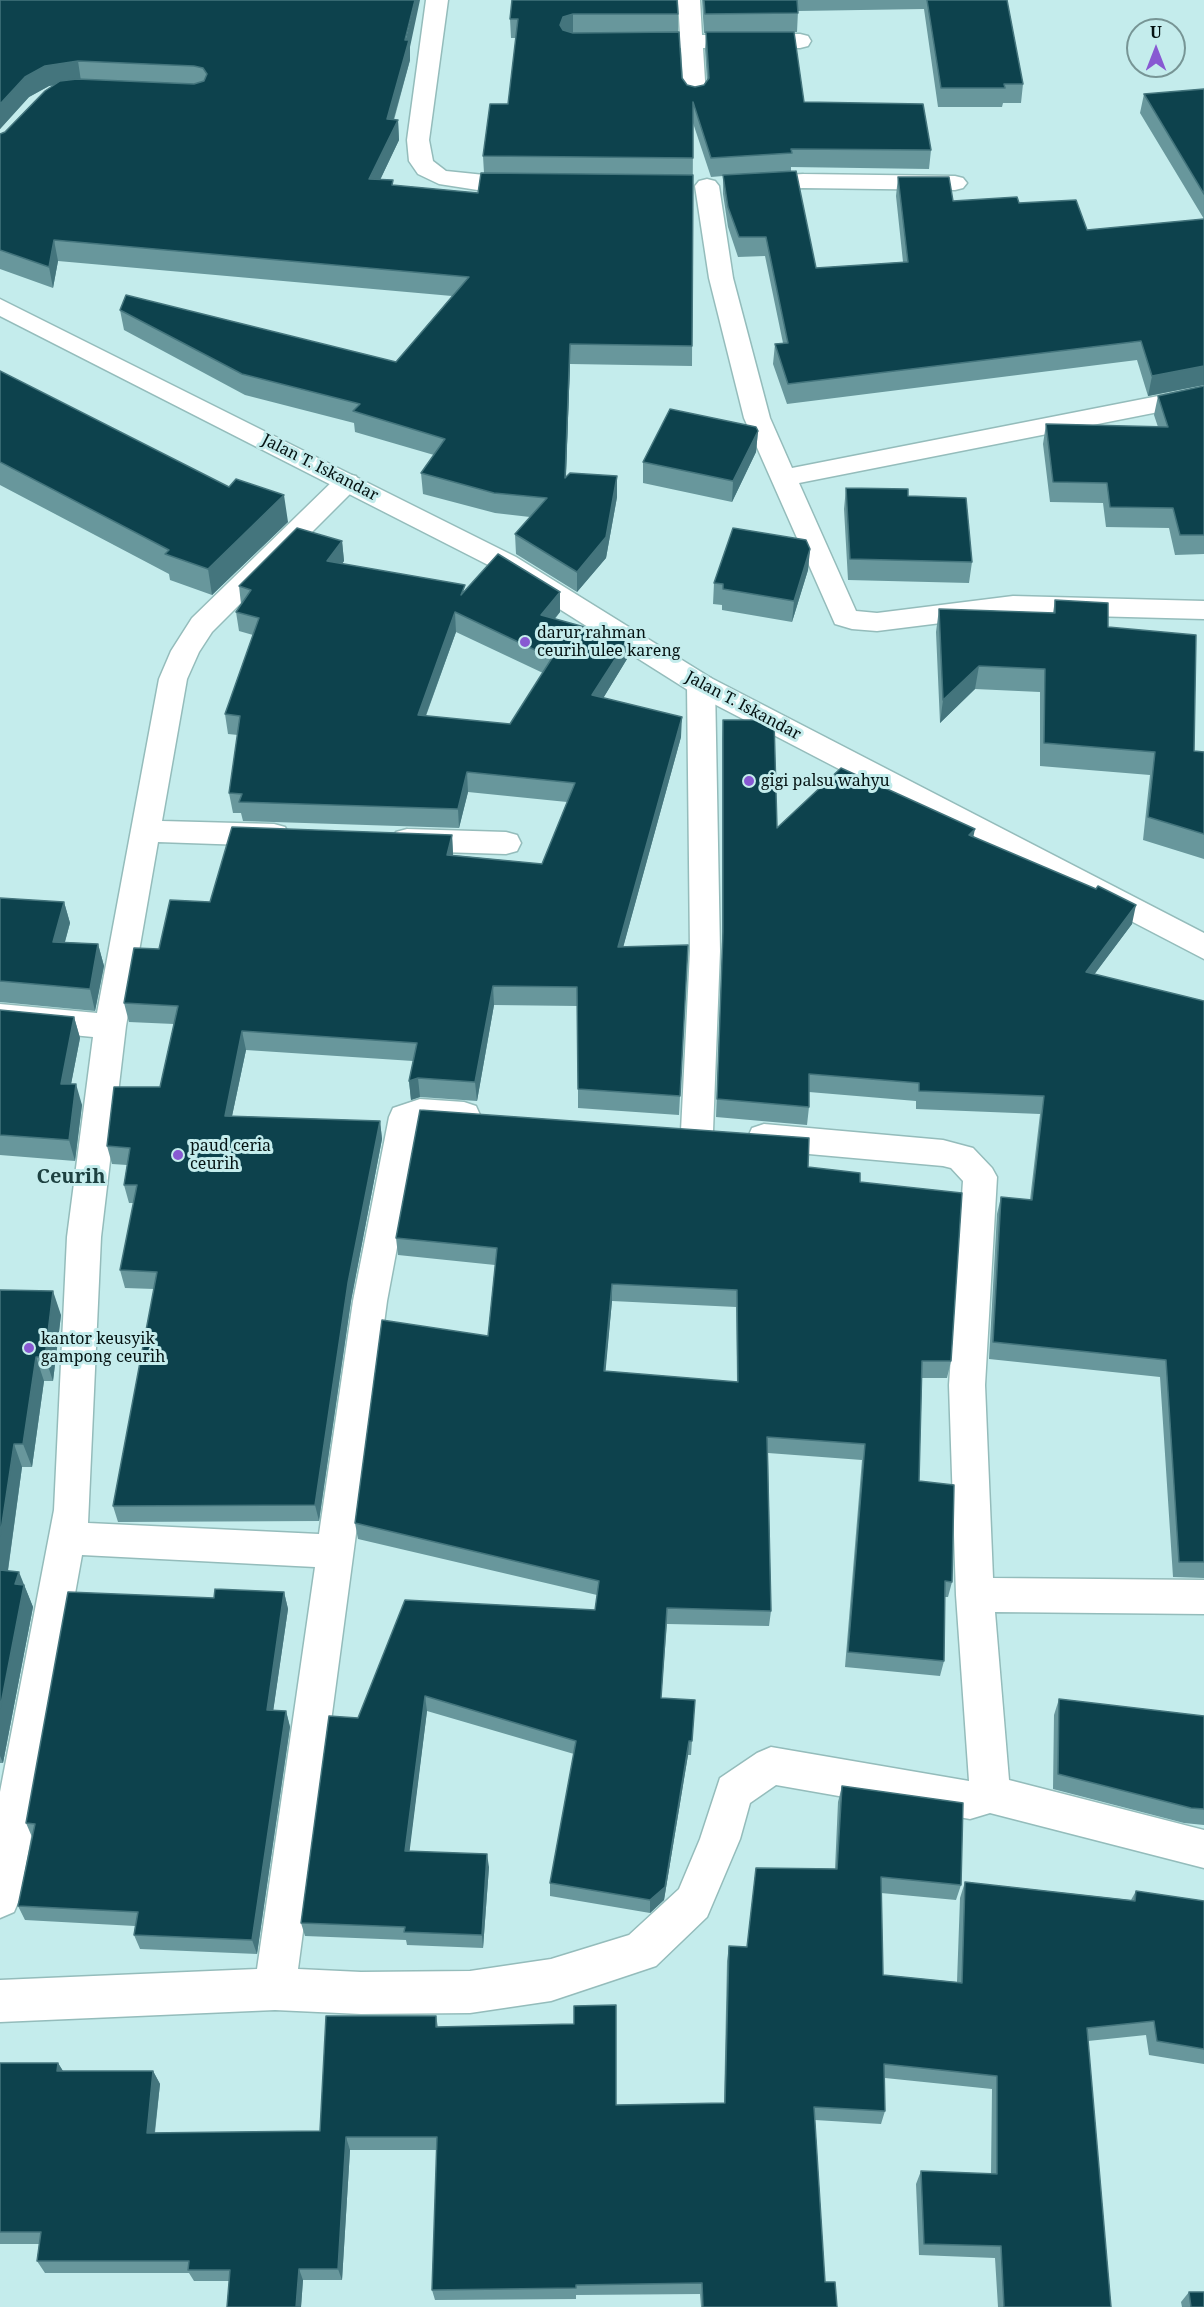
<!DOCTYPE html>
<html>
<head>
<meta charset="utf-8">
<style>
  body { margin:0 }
  #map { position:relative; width:1204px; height:2307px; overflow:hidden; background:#c4ecec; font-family:"Noto Serif",serif }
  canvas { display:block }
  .north { position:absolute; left:1126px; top:18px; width:60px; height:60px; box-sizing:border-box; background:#c4ecec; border:2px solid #779595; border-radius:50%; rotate:0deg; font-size:16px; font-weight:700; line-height:24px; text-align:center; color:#041212 }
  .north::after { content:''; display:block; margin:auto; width:21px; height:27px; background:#8859d2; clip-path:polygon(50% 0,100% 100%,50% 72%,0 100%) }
</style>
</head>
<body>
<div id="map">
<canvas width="1204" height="2307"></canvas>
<div class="north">U</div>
</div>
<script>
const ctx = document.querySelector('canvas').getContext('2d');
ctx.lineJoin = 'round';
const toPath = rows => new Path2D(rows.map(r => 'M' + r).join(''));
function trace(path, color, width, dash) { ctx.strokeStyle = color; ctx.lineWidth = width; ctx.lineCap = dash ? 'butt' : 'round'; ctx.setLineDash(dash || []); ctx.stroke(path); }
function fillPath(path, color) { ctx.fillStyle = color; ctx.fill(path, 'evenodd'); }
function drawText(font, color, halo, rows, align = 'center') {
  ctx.font = font + ' "Noto Serif",serif'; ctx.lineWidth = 6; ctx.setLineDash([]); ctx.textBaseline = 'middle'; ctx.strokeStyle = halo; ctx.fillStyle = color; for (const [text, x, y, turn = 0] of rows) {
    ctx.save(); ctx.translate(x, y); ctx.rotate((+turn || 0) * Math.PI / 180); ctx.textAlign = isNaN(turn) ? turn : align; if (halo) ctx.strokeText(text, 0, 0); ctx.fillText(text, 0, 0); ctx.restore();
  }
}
const minor = toPath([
  [426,0,448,0,429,140,433,161,446,171,533,180,537,185,533,190,484,191,439,184,418,174,409,161,407,140,426,0],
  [678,0,700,0,702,35,800,34,808,36,811,41,808,46,800,48,703,48,706,97,703,102,687,102,684,97,681,48,635,49,627,47,624,42,627,37,635,35,680,35,678,0],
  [803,174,955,176,963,178,967,183,963,188,955,190,803,188,754,191,746,189,742,184,746,179,754,177,803,174],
  [707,179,715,181,719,186,733,278,770,418,792,468,1204,387,1204,403,799,483,856,611,877,613,1013,596,1204,601,1204,619,1013,614,877,631,852,629,835,624,744,418,709,278,695,186,699,181,707,179],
  [347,474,356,476,360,482,356,488,212,632,199,652,187,679,162,821,274,824,285,827,289,835,285,843,274,846,158,842,126,1026,101,1237,88,1523,319,1534,353,1301,389,1117,393,1108,420,1099,464,1102,476,1106,480,1115,476,1124,464,1128,420,1125,387,1301,298,1969,361,1972,470,1971,551,1959,629,1935,679,1889,700,1839,720,1778,757,1753,771,1747,969,1781,956,1595,949,1385,963,1181,951,1168,943,1166,764,1150,752,1146,748,1137,752,1128,764,1124,943,1140,973,1148,992,1168,997,1177,985,1385,993,1578,1204,1580,1204,1614,995,1612,1009,1780,1204,1830,1204,1868,990,1813,970,1819,776,1785,750,1803,740,1839,707,1917,656,1966,551,2001,470,2013,361,2014,275,2010,0,2022,0,1980,257,1969,315,1567,82,1555,20,1898,14,1912,0,1918,0,1792,54,1510,67,1237,93,1037,0,1028,0,1004,97,1013,159,679,171,651,192,618,338,476,347,474],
  [701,675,711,678,715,685,720,951,713,1131,709,1140,697,1144,685,1140,681,1131,690,951,687,685,691,678,701,675],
  [407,829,506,832,517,835,521,843,517,851,506,854,407,851,396,848,392,840,396,832,407,829]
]);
const tertiary = toPath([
  [0,299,516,557,711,678,1204,933,1204,959,691,692,496,569,0,316,0,299]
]);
const wall = toPath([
  [0,0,410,47,410,60,394,120,398,120,399,140,380,180,393,180,393,185,478,193,484,173,483,156,508,104,516,38,511,38,510,19,512,0,678,14,678,32,682,78,687,85,695,87,704,85,707,81,705,50,706,33,704,33,702,0,1007,0,1023,84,1021,103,1003,103,1002,107,938,107,924,9,798,11,797,32,794,32,804,102,931,150,929,169,791,167,791,172,816,268,903,262,896,196,898,177,953,201,1019,203,1087,230,1204,219,1140,113,1144,94,1204,89,1204,385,1148,396,1137,360,787,404,773,364,775,344,783,343,765,256,738,257,728,227,723,194,723,176,711,177,693,123,692,366,570,364,566,477,617,476,617,497,606,558,577,592,516,554,515,534,530,517,495,513,423,494,421,473,434,455,355,432,354,423,245,395,124,330,120,310,396,362,452,296,58,261,53,288,0,269,0,134,5,132,54,85,49,86,29,97,0,129],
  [0,371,288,522,212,595,170,580,169,574,0,485],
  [1204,386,1204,554,1175,555,1169,528,1106,527,1103,503,1050,502,1043,444,1046,424,1158,427,1154,415,1158,396],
  [758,431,756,452,732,502,643,483,643,462],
  [846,488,972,562,969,583,848,580,844,509],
  [342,541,344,561,342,564,560,612,555,619,627,659,603,698,681,737,623,947,688,945,679,1115,578,1108,578,1006,494,1005,477,1101,420,1097,411,1100,409,1081,413,1061,246,1050,232,1116,380,1121,382,1139,351,1301,319,1521,118,1522,113,1506,154,1289,125,1288,120,1270,134,1203,129,1203,124,1185,127,1165,112,1164,107,1146,160,1087,174,1024,129,1022,124,1003,159,949,210,902,452,835,453,855,542,864,567,802,468,792,459,828,243,821,241,813,233,813,229,793,238,735,228,734,225,714,253,635,239,631,236,612,241,604,239,586],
  [456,632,543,673,510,724,426,716],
  [810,549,808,570,792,622,722,610,722,605,713,604,714,583],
  [1055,600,1108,627,1194,751,1204,752,1204,859,1143,840,1150,775,1040,766,1040,692,975,689,940,723,936,632,939,609,1053,613],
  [723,720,777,828,973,836,1132,924,1094,974,1204,1001,1204,1578,1173,1577,1160,1377,989,1359,997,1214,1001,1197,1030,1200,1040,1114,916,1109,916,1101,809,1092,809,1107,807,1125,716,1117,722,951,722,739],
  [0,898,64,902,70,923,65,942,98,944,104,966,95,1011,0,1002],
  [0,1010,74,1017,80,1038,71,1084,82,1105,75,1161,0,1155],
  [808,1167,860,1182,951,1361,947,1378,922,1378,919,1481,952,1582,948,1597,944,1597,944,1661,940,1676,845,1667,862,1460,768,1453,771,1611,769,1626,667,1624,661,1698,692,1741,691,1755,688,1755,664,1900,650,1913,550,1896,550,1883,574,1754,427,1711,409,1851,489,1867,483,1948,407,1945,406,1940,305,1936,301,1923,358,1718,595,1610,597,1595,358,1539,355,1523,488,1336,495,1265,398,1255,396,1238],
  [612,1301,736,1307,737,1382,605,1371],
  [0,1290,61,1315,53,1381,44,1381,32,1467,22,1467,8,1571,24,1585,33,1607,3,1763,0,1763],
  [284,1592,288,1609,273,1711,286,1711,290,1727,257,1954,140,1949,134,1935,135,1926,25,1920,18,1906,32,1837,26,1823,214,1598],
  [1059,1699,1204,1716,1204,1825,1184,1823,1053,1789,1054,1715],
  [842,1786,961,1885,956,1900,881,1893,883,1975,957,1982,960,1898,965,1882,1131,1900,1136,1891,1204,1901,1204,2064,1149,2055,1146,2035,1088,2041,1111,2307,998,2307,995,2258,919,2255,916,2184,921,2171,991,2174,992,2089,885,2078,885,2111,881,2124,815,2120,825,2282,837,2307,701,2307,700,2294,576,2295,576,2299,435,2300,432,2290,437,2150,350,2150,342,2280,303,2280,301,2307,227,2307,229,2281,194,2281,189,2273,45,2273,37,2261,39,2244,0,2244,0,2063,58,2063,63,2071,153,2071,160,2084,155,2133,320,2131,436,2016,438,2027,616,2105,724,2103,727,1961,729,1946,747,1947,756,1868,835,1869,838,1802],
  [1189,2292,1204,2307,1182,2307,1181,2302]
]);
const shadedWall = toPath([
  [415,0,420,0,410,47,410,60,388,139,387,119],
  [573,14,573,33,563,36,560,25,563,17],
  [78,61,81,81,49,86,29,97,0,129,0,104,25,77,45,66],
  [398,120,399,140,371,199,369,179],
  [54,240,58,261,53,288,49,267],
  [570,344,570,364,565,499,565,478],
  [1204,366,1204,385,1148,396,1152,376],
  [758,431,756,452,732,502,733,481],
  [617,476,617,497,606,558,577,592,577,572],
  [284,495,288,522,212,595,208,569],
  [342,541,344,561,329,581,327,561],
  [810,549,808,570,792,622,794,601],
  [560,592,560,612,541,634,541,615],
  [455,612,456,632,419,734,418,715],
  [628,639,627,659,593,715,592,695],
  [979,666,975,689,940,723,943,700],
  [682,717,681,737,618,966,618,947],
  [467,772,468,792,459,828,458,809],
  [975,829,971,848,969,835],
  [452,835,453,854,448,874,447,855],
  [64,902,70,923,59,963,53,942],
  [1136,905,1132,924,1082,991,1086,972],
  [98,944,104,966,95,1011,90,989],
  [493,986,494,1005,477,1101,475,1082],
  [74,1017,80,1038,67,1105,61,1084],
  [242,1031,246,1050,228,1135,225,1116],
  [418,1078,420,1097,411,1100,409,1081],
  [76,1084,82,1105,75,1161,69,1140],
  [380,1121,382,1139,351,1301,319,1521,315,1505,348,1283],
  [612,1284,612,1301,604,1388,604,1371],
  [53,1291,61,1315,53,1381,45,1357],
  [36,1357,44,1381,32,1467,23,1444],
  [14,1444,22,1467,5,1591,0,1580,0,1537],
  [19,1572,33,1607,3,1763,0,1756,0,1709,15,1584],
  [284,1592,288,1609,271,1726,267,1710],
  [425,1696,427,1711,408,1864,405,1851],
  [286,1711,290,1727,257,1954,252,1940],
  [689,1741,688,1755,664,1900,650,1913,650,1900],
  [487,1854,489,1867,483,1948,482,1935],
  [58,2063,66,2076,57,2071],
  [153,2071,160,2084,153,2146,147,2133],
  [346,2137,350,2150,342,2280,338,2269],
  [299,2269,303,2280,301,2307,296,2307]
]);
const building = toPath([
  [0,0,415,0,405,40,409,40,387,119,398,120,369,179,393,180,392,185,478,193,481,173,693,175,692,346,570,344,565,478,570,473,617,476,606,537,577,572,515,534,547,498,494,493,421,473,445,439,353,411,360,404,242,374,120,310,126,295,396,362,469,277,54,240,49,267,0,250,0,134,5,132,45,91,60,81,77,79,194,84,204,81,207,74,203,68,194,66,78,61,45,66,25,77,0,104,0,0],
  [512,0,677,0,678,14,573,14,563,17,560,25,563,30,573,33,679,32,682,78,687,85,695,87,704,85,709,78,706,32,794,32,804,102,923,104,931,150,791,149,792,153,711,158,693,102,693,158,483,156,490,104,508,104,518,19,510,19,512,0],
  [704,0,797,0,798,13,705,14,704,0],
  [927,0,1007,0,1023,84,1004,84,1005,88,941,88,927,0],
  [1204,89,1204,194,1144,94,1204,89],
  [796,171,816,268,908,262,898,177,949,177,953,201,1017,197,1019,203,1076,200,1087,230,1204,219,1204,366,1152,376,1141,341,788,384,775,344,788,343,766,237,739,237,728,207,723,175,796,171],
  [0,371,229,487,236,479,284,495,208,569,165,554,169,550,0,462,0,371],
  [1204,386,1204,535,1180,535,1173,508,1110,507,1107,483,1053,482,1046,424,1168,427,1158,396,1204,386],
  [670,409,756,427,758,431,733,481,643,462,670,409],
  [846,488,908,489,908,496,966,498,972,562,850,559,846,488],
  [297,528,342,541,327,561,465,585,461,595,498,554,560,592,541,615,628,639,592,695,682,717,618,947,688,945,680,1096,578,1089,577,987,493,986,475,1082,418,1078,409,1081,417,1043,242,1031,225,1116,380,1121,348,1283,315,1505,113,1506,157,1272,120,1270,137,1185,124,1185,130,1148,107,1146,114,1087,160,1087,178,1006,124,1003,134,948,159,949,170,900,210,902,232,827,452,835,447,855,542,864,575,783,467,772,458,809,239,802,242,794,229,793,240,716,225,714,259,618,236,612,251,590,239,586,297,528],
  [455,612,552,658,510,724,418,715,455,612],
  [733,528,806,540,810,549,794,601,723,589,723,584,714,583,733,528],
  [1055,600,1108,603,1108,627,1196,635,1194,751,1204,752,1204,834,1148,817,1155,752,1044,743,1045,669,979,666,943,700,939,609,1055,613,1055,600],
  [723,720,774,720,777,828,841,768,975,829,969,835,1096,889,1098,886,1136,905,1086,972,1204,1001,1204,1562,1179,1562,1166,1360,993,1342,1001,1197,1032,1200,1044,1096,919,1091,919,1083,809,1074,809,1107,717,1099,723,932,723,720],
  [0,898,64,902,53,942,98,944,90,989,0,981,0,898],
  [0,1010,74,1017,61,1084,76,1084,69,1140,0,1135,0,1010],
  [420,1110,809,1138,808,1167,860,1173,860,1182,962,1193,951,1361,922,1361,919,1481,954,1485,952,1582,945,1581,944,1661,848,1652,865,1444,767,1437,771,1611,667,1608,661,1698,695,1700,692,1741,689,1741,665,1887,650,1900,550,1883,576,1741,425,1696,405,1851,487,1854,482,1935,404,1932,405,1927,301,1923,329,1716,358,1718,405,1600,595,1610,599,1581,355,1523,382,1320,488,1336,497,1248,396,1238,420,1110],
  [612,1284,737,1290,738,1382,604,1371,612,1284],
  [0,1290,53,1291,45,1357,36,1357,23,1444,14,1444,0,1537,0,1290],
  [0,1570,19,1572,15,1584,24,1585,0,1709,0,1570],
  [215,1589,284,1592,267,1710,286,1711,252,1940,134,1935,138,1912,18,1906,35,1824,26,1823,68,1592,214,1598,215,1589],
  [1059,1699,1204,1716,1204,1809,1191,1808,1058,1774,1059,1699],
  [842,1786,963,1803,961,1885,881,1877,883,1975,962,1983,965,1882,1135,1901,1136,1891,1204,1901,1204,2049,1157,2041,1154,2021,1087,2028,1111,2307,1004,2307,1001,2246,924,2244,921,2171,997,2174,997,2076,884,2064,885,2111,814,2107,825,2282,835,2282,837,2307,703,2307,702,2283,576,2285,576,2288,432,2290,437,2137,346,2137,338,2269,299,2269,296,2307,227,2307,230,2270,188,2270,189,2261,37,2261,41,2232,0,2232,0,2063,58,2063,57,2071,153,2071,147,2133,320,2131,326,2016,436,2016,436,2027,574,2024,574,2006,616,2005,616,2105,725,2103,729,1946,747,1947,756,1868,837,1869,842,1786],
  [1189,2292,1204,2292,1204,2307,1191,2307,1189,2292]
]);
const markers = [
  [525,642,6,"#8859d2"],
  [749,781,6,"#8859d2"],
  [178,1155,6,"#8859d2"],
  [29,1348,6,"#8859d2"]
];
const streetNames = [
  ["Jalan T. Iskandar",320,468,27],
  ["Jalan T. Iskandar",743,706,28]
];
const poiNames = [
  ["darur rahman",537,633],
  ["ceurih ulee kareng",537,651],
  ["gigi palsu wahyu",761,781],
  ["paud ceria",190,1146],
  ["ceurih",190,1164],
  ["kantor keusyik",41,1339],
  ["gampong ceurih",41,1357]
];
const quarterNames = [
  ["Ceurih",71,1177]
];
trace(minor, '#94bcbb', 3);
trace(tertiary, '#94bcbb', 3);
fillPath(minor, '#fff');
fillPath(tertiary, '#fff');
fillPath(wall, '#68979c');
fillPath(shadedWall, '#44757d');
fillPath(building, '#0d424d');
trace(building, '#44757d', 1.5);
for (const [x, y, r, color] of markers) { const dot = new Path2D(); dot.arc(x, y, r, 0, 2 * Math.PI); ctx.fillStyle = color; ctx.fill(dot); trace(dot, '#c4ecec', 2); }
drawText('16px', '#041212', '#c4ecec', streetNames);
drawText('16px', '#041212', '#c4ecec', poiNames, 'left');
drawText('bold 20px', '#1d4141', '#c4ecec', quarterNames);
</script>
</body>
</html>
